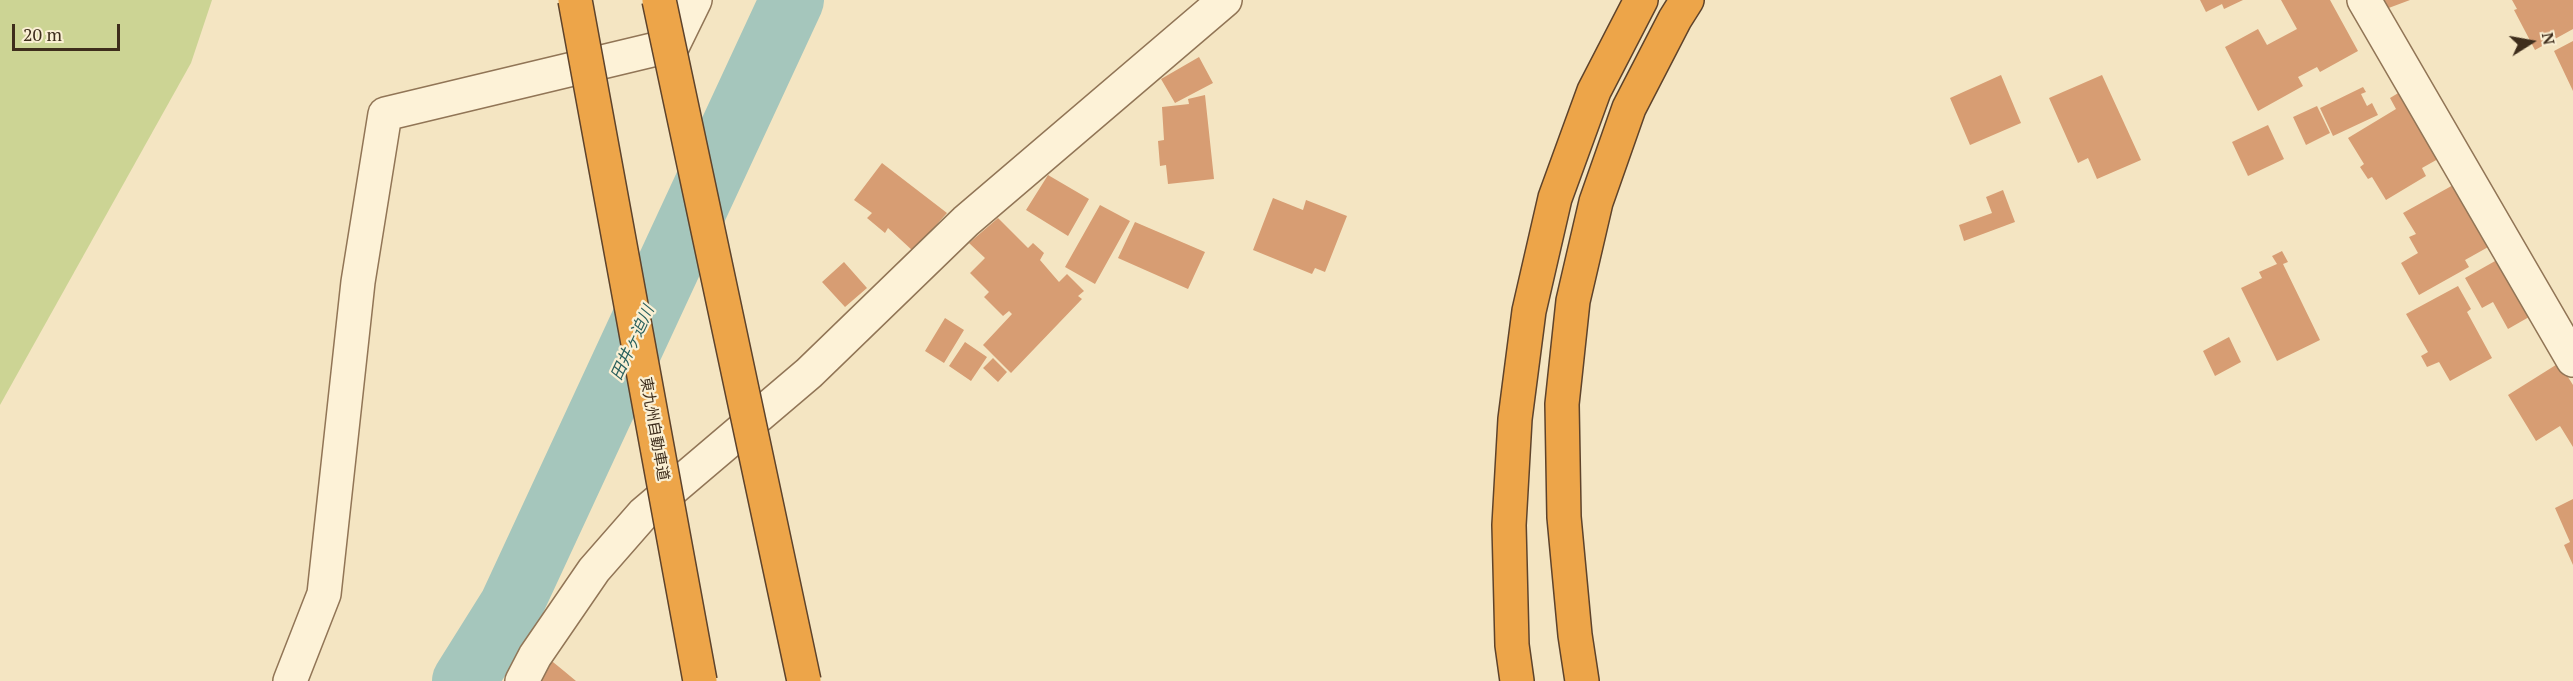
<!DOCTYPE html>
<html>
<head>
<meta charset="utf-8">
<style>
  body { margin:0 }
  #map { position:relative; width:2573px; height:681px; overflow:hidden; background:#f4e5c2; font-family:"PT Serif",serif }
  canvas { display:block }
  .north { position:absolute; left:2501px; top:12px; width:60px; height:60px; -webkit-text-stroke:4px #faefd3; paint-order:stroke; rotate:79deg; font-size:16px; font-weight:700; line-height:24px; text-align:center; color:#3e2d1c }
  .north::after { content:''; display:block; margin:auto; width:21px; height:27px; background:#3e2d1c; clip-path:polygon(50% 0,100% 100%,50% 72%,0 100%) }
  .scale { position:absolute; left:12px; top:24px; width:108px; height:27px; box-sizing:border-box; border:3px solid #3e2d1c; border-top:0; padding-left:8px; font-size:18px; line-height:21px; white-space:nowrap; color:#3e2d1c; -webkit-text-stroke:4px #faefd3; paint-order:stroke }
</style>
</head>
<body>
<div id="map">
<canvas width="2573" height="681"></canvas>
<div class="north">N</div>
<div class="scale">20 m</div>
</div>
<script>
const ctx = document.querySelector('canvas').getContext('2d');
ctx.lineJoin = 'round';
function fillPath(path, color) { ctx.fillStyle = color; ctx.fill(path, 'evenodd'); }
const toPath = rows => new Path2D(rows.map(r => 'M' + r).join(''));
function trace(path, color, width, dash) { ctx.strokeStyle = color; ctx.lineWidth = width; ctx.lineCap = dash ? 'butt' : 'round'; ctx.setLineDash(dash || []); ctx.stroke(path); }
function drawText(font, color, halo, rows, align = 'center') {
  ctx.font = font + ' "PT Serif","Noto Sans JP",serif'; ctx.lineWidth = 4.5; ctx.setLineDash([]); ctx.textBaseline = 'middle'; ctx.strokeStyle = halo; ctx.fillStyle = color; for (const [text, x, y, turn = 0] of rows) {
    ctx.save(); ctx.translate(x, y); ctx.rotate((+turn || 0) * Math.PI / 180); ctx.textAlign = isNaN(turn) ? turn : align; if (halo) ctx.strokeText(text, 0, 0); ctx.fillText(text, 0, 0); ctx.restore();
  }
}
const green = toPath([
  [0,0,212,0,191,63,0,405]
]);
const river = toPath([
  [464,681,511,606,792,0]
]);
const building = toPath([
  [2200,0,2243,0,2224,9,2222,4,2206,12],
  [2281,0,2330,0,2358,51,2320,72,2317,67,2298,77,2303,86,2258,111,2225,47,2258,29,2267,45,2297,29],
  [2383,0,2410,0,2386,9],
  [2512,0,2573,0,2573,29,2535,50,2514,10,2517,9],
  [2573,41,2573,91,2554,51],
  [1199,57,1213,83,1175,103,1161,79],
  [2001,75,2021,123,1970,145,1950,98],
  [2102,75,2141,160,2097,179,2088,158,2078,163,2049,98],
  [2363,87,2366,92,2361,94,2367,106,2372,103,2378,115,2333,136,2320,108],
  [2400,92,2447,154,2422,168,2426,176,2386,200,2372,177,2368,179,2360,167,2364,164,2348,138,2396,109,2390,98],
  [1205,95,1214,179,1168,184,1166,165,1160,166,1158,141,1164,140,1162,107,1189,104,1188,99],
  [2317,106,2330,133,2306,145,2293,117],
  [2268,125,2284,159,2248,176,2232,142],
  [882,163,947,213,913,251,888,228,885,233,867,218,872,213,854,200],
  [1048,175,1089,199,1068,236,1026,210],
  [2455,184,2490,246,2465,260,2469,267,2419,295,2401,263,2418,253,2409,237,2416,234,2403,213],
  [2003,190,2015,222,1964,241,1959,225,1992,213,1986,197],
  [1273,198,1303,210,1306,200,1347,216,1325,272,1315,268,1312,274,1253,250],
  [1100,205,1130,221,1095,284,1065,267],
  [998,218,1028,248,1033,243,1044,253,1040,260,1059,282,1067,274,1084,291,1078,296,1082,299,1011,373,983,345,1012,314,1009,311,1003,316,984,297,989,292,970,273,985,258,969,243],
  [1135,222,1205,252,1188,289,1118,258],
  [2282,251,2288,262,2283,264,2320,340,2277,361,2241,288,2262,278,2259,272,2277,264,2272,256],
  [2504,256,2536,313,2508,329,2493,302,2482,308,2465,278],
  [844,262,867,288,845,307,822,282],
  [2458,286,2471,309,2467,312,2492,358,2450,381,2439,362,2427,367,2421,356,2428,352,2406,314],
  [945,318,964,330,944,363,925,351],
  [2229,337,2241,362,2215,376,2203,351],
  [965,342,987,357,971,381,949,366],
  [993,358,1007,372,998,382,983,368],
  [2559,363,2573,385,2573,447,2560,426,2536,441,2508,395],
  [2573,499,2573,565,2564,545,2570,542,2555,508],
  [548,658,564,671,576,681,535,681]
]);
const minor = toPath([
  [2364,0,2573,360],
  [290,681,324,594,358,282,385,114,673,45,695,0],
  [522,681,535,656,594,570,643,514,809,373,966,221,1225,0]
]);
const highway = toPath([
  [1517,681,1512,645,1509,525,1515,419,1529,311,1555,198,1594,91,1641,0],
  [1582,681,1575,635,1564,517,1562,404,1573,301,1596,202,1629,108,1675,19,1687,0]
]);
const highwayBridge = toPath([
  [575,0,700,681],
  [659,0,804,681]
]);
const streetNames = [
  ["東九州自動車道",654,429,80]
];
const waterNames = [
  ["田井ヶ迫川",633,343,-65]
];
fillPath(green, '#ccd494');
trace(river, '#a5c6bc', 64);
fillPath(building, '#d79d73');
trace(minor, '#917556', 36);
trace(highway, '#5e432b', 36);
trace(minor, '#fdf2d7', 33);
trace(highway, '#eda549', 33);
trace(highwayBridge, '#5e432b', 36, []);
trace(highwayBridge, '#eda549', 33);
drawText('15px', '#3e2d1c', '#faefd3', streetNames);
drawText('italic 16px', '#2a605d', '#faefd3', waterNames);
</script>
</body>
</html>
